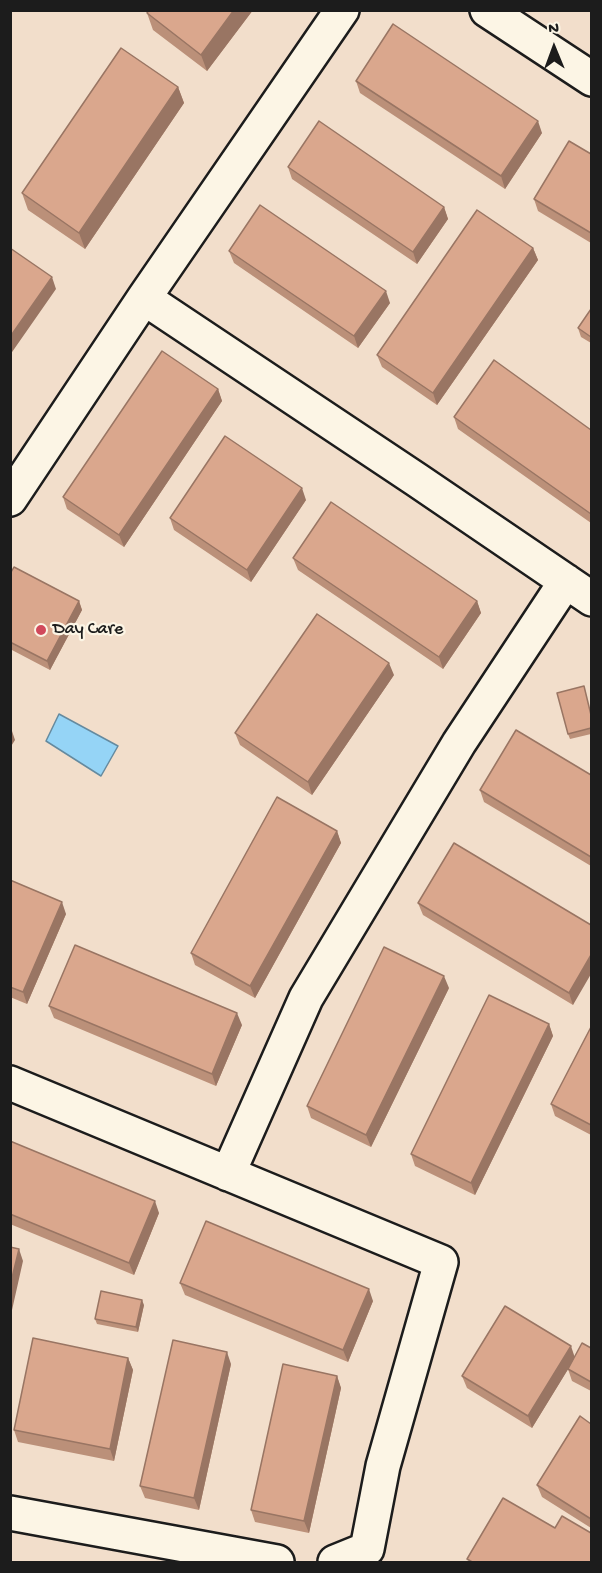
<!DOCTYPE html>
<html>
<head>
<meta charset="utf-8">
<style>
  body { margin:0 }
  #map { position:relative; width:602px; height:1573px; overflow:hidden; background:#f2decb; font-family:"Gochi Hand",sans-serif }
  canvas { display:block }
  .frame { position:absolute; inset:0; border:12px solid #1c1c1c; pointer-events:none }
  .north { position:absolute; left:524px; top:18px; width:60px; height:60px; -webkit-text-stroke:4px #fcf5e5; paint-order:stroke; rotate:359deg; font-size:16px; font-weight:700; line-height:24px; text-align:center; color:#1c1c1c }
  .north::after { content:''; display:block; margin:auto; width:21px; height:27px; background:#1c1c1c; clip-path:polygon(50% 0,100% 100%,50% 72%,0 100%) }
</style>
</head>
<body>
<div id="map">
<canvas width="602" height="1573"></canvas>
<div class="frame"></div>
<div class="north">N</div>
</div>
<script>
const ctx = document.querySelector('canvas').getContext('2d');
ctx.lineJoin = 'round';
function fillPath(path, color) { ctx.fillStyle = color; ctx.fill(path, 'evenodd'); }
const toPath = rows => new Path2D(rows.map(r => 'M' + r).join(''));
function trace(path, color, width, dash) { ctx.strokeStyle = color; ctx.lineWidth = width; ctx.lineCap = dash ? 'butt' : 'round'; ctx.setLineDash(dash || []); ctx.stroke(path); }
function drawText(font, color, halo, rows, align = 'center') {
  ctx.font = font + ' "Gochi Hand",sans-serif'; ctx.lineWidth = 4.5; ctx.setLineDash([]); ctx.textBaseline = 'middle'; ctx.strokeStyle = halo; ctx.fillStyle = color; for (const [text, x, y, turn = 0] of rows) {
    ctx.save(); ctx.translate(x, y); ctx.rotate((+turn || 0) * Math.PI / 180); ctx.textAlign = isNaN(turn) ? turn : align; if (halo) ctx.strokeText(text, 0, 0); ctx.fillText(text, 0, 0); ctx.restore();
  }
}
const water = toPath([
  [59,714,118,746,101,776,46,741,59,714]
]);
const minor = toPath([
  [487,10,592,79],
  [144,298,417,480,592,599],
  [10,499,144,298,342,10],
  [10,1083,441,1262,383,1466,367,1549,335,1562],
  [228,1174,306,998,459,743,566,581],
  [10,1513,277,1562]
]);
const wall = toPath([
  [149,10,253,10,207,71,153,30,147,13],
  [356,81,542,133,505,189,360,93],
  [178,87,184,103,85,249,28,210,22,193],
  [591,154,591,243,538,211,534,199],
  [288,167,444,207,448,219,417,264,292,179],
  [533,248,538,260,437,405,382,367,377,355],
  [229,251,390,303,358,348,234,263],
  [591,309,591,343,581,337,578,328],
  [218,389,222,401,124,547,67,509,63,497],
  [454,417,591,430,591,523,458,429],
  [306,500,251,582,174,530,170,518],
  [293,558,477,601,481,613,443,669,298,570],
  [10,574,79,601,82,610,50,670,10,649],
  [394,675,312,795,240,745,235,733],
  [591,714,591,734,570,739,568,734],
  [591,775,591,866,484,802,480,790],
  [337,831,341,843,255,998,195,965,191,953],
  [10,880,66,914,27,1004,10,997],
  [418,903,591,925,573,1005,423,915],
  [449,988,371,1147,311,1118,307,1106],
  [49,1006,242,1025,216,1086,54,1018],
  [549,1024,553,1036,475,1195,415,1166,411,1154],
  [591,1027,591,1135,555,1116,551,1104],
  [10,1141,159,1213,134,1275,10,1224],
  [180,1283,373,1301,348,1362,185,1295],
  [144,1305,138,1332,97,1324,95,1319],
  [591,1348,591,1391,572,1381,568,1369,532,1428,467,1388,462,1376,575,1357],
  [128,1358,133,1370,114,1461,18,1442,14,1430],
  [231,1364,199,1510,145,1498,140,1486],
  [337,1376,341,1388,309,1533,255,1522,251,1510],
  [591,1424,591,1528,542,1497,537,1485]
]);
const shadedWall = toPath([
  [234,10,253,10,207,71,201,55],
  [178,87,184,103,85,249,79,233],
  [538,121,542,133,505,189,501,176],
  [444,207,448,219,417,264,413,252],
  [533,248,538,260,437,405,433,393],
  [52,277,56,289,10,355,10,337],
  [386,291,390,303,358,348,354,336],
  [218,389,222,401,124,547,119,535],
  [302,488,306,500,251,582,247,570],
  [79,601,82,610,50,670,47,661],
  [477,601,481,613,443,669,439,657],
  [389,663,394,675,312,795,308,782],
  [12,731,15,740,10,748,10,733],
  [337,831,341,843,255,998,250,986],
  [62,902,66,914,27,1004,23,992],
  [591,955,591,974,573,1005,569,993],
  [444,976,449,988,371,1147,366,1135],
  [237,1013,242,1025,216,1086,212,1074],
  [549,1024,553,1036,475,1195,471,1183],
  [155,1201,159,1213,134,1275,129,1263],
  [19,1249,23,1261,10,1319,10,1286],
  [369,1289,373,1301,348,1362,343,1350],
  [142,1300,144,1305,138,1332,136,1327],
  [571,1346,575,1358,532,1428,528,1416],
  [227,1352,231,1364,199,1510,194,1498],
  [128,1358,133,1370,114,1461,110,1449],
  [337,1376,341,1388,309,1533,304,1521]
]);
const building = toPath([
  [149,10,234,10,201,55,147,13,149,10],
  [393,24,538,121,501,176,356,81,393,24],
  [121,48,178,87,79,233,22,193,121,48],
  [319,121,444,207,413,252,288,167,319,121],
  [569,141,591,154,591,233,534,199,569,141],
  [260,205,386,291,354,336,229,251,260,205],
  [477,210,533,248,433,393,377,355,477,210],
  [10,248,52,277,10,337,10,248],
  [591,309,591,337,578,328,591,309],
  [162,351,218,389,119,535,63,497,162,351],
  [494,360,591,430,591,514,454,417,494,360],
  [225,436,302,488,247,570,170,518,225,436],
  [331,502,477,601,439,657,293,558,331,502],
  [14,567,79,601,47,661,10,642,10,574,14,567],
  [317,614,389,663,308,782,235,733,317,614],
  [584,686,591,715,591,728,568,734,557,693,584,686],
  [516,730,591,775,591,857,480,790,516,730],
  [277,797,337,831,250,986,191,953,277,797],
  [454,843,591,925,591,955,569,993,418,903,454,843],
  [10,880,62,902,23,992,10,987,10,880],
  [75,945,237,1013,212,1074,49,1006,75,945],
  [384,947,444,976,366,1135,307,1106,384,947],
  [489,995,549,1024,471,1183,411,1154,489,995],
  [591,1027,591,1125,551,1104,591,1027],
  [10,1141,155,1201,129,1263,10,1214,10,1141],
  [206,1221,369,1289,343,1350,180,1283,206,1221],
  [10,1247,19,1249,10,1286,10,1247],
  [101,1291,142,1300,136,1327,95,1319,101,1291],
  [505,1306,571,1346,528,1416,462,1376,505,1306],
  [33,1338,128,1358,110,1449,14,1430,33,1338],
  [173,1340,227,1352,194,1498,140,1486,173,1340],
  [582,1343,591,1348,591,1382,568,1369,582,1343],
  [283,1364,337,1376,304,1521,251,1510,283,1364],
  [580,1416,591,1424,591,1519,537,1485,580,1416],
  [503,1498,555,1528,562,1516,591,1533,591,1563,474,1563,467,1559,503,1498]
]);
const markers = [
  [41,630,6,"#d1495b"]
];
const poiNames = [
  ["Day Care",53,630]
];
fillPath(water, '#95d4f6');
trace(water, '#658a9f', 1.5);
trace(minor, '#1c1c1c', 38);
trace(minor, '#fcf5e5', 33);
fillPath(wall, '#bb9079');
fillPath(shadedWall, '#997563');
fillPath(building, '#daa78d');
trace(building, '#997563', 1.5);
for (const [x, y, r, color] of markers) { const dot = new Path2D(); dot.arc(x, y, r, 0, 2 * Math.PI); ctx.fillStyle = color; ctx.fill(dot); trace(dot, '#fcf5e5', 2); }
drawText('18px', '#1c1c1c', '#fcf5e5', poiNames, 'left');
</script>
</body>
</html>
